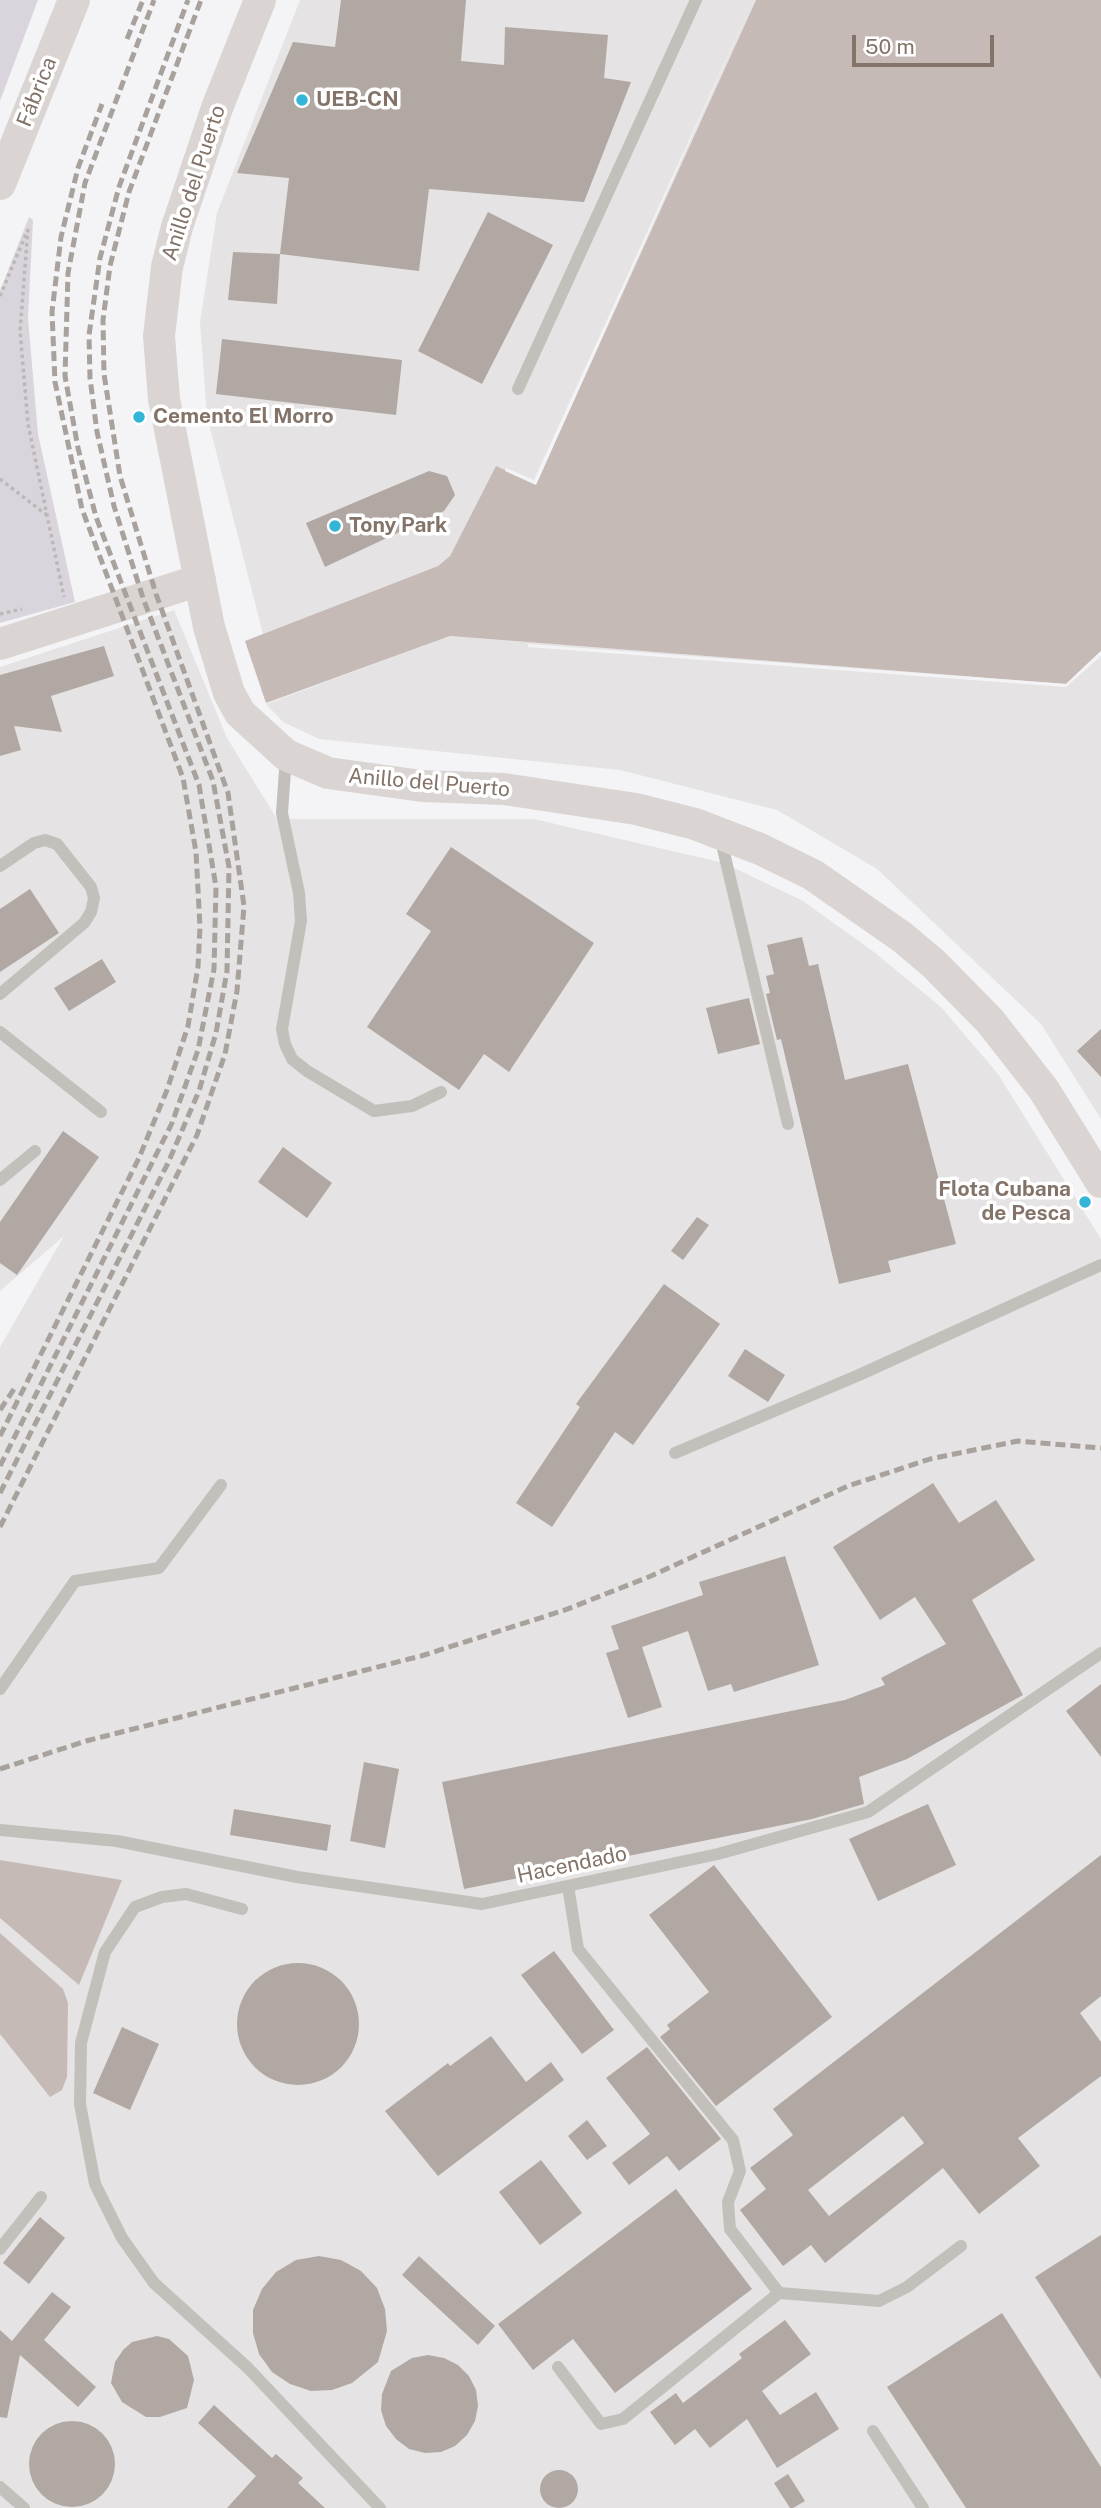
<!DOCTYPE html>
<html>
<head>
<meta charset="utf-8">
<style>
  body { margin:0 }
  #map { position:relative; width:1101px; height:2508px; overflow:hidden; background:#f4f4f7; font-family:"Public Sans",sans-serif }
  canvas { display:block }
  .scale { position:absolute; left:852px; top:35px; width:142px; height:32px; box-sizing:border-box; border:4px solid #837368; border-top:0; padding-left:9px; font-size:21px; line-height:24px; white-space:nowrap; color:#837368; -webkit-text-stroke:5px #fff; paint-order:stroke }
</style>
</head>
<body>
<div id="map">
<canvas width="1101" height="2508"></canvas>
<div class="scale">50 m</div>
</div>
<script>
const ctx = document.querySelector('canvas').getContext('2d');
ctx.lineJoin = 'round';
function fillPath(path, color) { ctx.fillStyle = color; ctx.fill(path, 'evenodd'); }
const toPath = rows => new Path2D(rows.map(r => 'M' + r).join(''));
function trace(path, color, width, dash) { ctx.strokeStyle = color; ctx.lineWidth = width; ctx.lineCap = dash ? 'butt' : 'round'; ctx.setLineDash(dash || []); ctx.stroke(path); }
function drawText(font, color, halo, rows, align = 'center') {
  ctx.font = font + ' "Public Sans",sans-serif'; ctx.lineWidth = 7; ctx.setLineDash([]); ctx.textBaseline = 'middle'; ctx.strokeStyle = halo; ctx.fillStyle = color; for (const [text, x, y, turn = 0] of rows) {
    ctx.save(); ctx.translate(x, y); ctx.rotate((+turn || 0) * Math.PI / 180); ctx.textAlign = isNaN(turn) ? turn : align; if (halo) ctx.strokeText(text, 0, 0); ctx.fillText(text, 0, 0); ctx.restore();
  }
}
const built = toPath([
  [300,0,756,0,536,485,496,467,450,556,438,566,263,634,207,416,200,322,217,213],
  [174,610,227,738,277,819,534,819,724,863,803,901,874,952,941,1007,998,1074,1101,1239,1101,2508,0,2508,0,1347,64,1236,0,1291,0,667],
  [450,636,1066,684,1101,651,1101,1119,1041,1024,877,869,777,810,620,770,319,739,283,722,266,704]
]);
const green = toPath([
  [0,0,38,0,0,101],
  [29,217,33,220,28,318,38,434,75,602,0,623,0,291]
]);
const water = toPath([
  [756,0,1101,0,1101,651,1066,684,450,636,266,703,245,641,438,566,450,556,496,466,536,484],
  [0,1860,122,1880,79,1985,0,1918],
  [0,1933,63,1989,68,2003,67,2077,62,2090,50,2097,0,2034]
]);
const pier = toPath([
  [753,0,536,485,505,471,506,468,534,480],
  [528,644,1066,684,1101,651,1101,656,1066,687,528,647]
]);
const building = toPath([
  [341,0,466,0,461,61,504,65,505,27,608,35,604,78,631,82,584,202,429,189,419,271,280,254,289,178,237,173,293,42,335,47],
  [488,212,553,245,482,384,418,351],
  [233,252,280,254,277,304,228,300],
  [222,339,402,360,396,415,216,394],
  [429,471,447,476,455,495,444,511,325,567,306,523],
  [104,646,114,676,51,696,62,732,14,726,21,750,0,756,0,675],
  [451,847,594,943,509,1072,484,1054,459,1090,367,1027,431,931,406,914],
  [30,889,59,933,0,972,0,909],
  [802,937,809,966,818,964,845,1080,908,1064,956,1244,888,1261,891,1272,839,1284,781,1039,777,1040,766,994,770,993,766,976,774,974,767,945],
  [102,959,116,982,69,1011,54,988],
  [749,998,760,1044,718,1054,706,1008],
  [1101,1029,1101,1077,1077,1051],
  [63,1131,99,1157,17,1275,0,1263,0,1222],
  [283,1147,332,1183,307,1218,258,1182],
  [697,1217,709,1225,683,1260,671,1251],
  [664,1284,720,1324,633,1445,615,1432,552,1527,516,1503,580,1407,576,1404],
  [745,1349,785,1375,768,1402,728,1376],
  [933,1483,959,1523,996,1500,1035,1560,972,1600,1023,1695,907,1759,859,1777,864,1804,812,1819,464,1889,442,1782,845,1700,885,1685,881,1678,946,1644,915,1597,880,1620,833,1547],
  [785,1556,819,1665,734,1692,731,1684,708,1691,688,1631,642,1647,662,1707,628,1718,606,1653,619,1649,611,1626,703,1595,699,1582],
  [1101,1684,1101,1757,1066,1711],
  [364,1762,399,1769,385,1848,350,1841],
  [928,1804,956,1865,878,1901,849,1839],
  [234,1809,331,1825,327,1851,230,1835],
  [1101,1855,1101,1996,1080,2013,1101,2042,1101,2076,1018,2138,1040,2166,979,2214,943,2168,825,2263,811,2245,783,2266,740,2210,766,2189,750,2168,793,2135,773,2109],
  [903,2116,924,2143,829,2216,808,2190],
  [714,1865,832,2017,716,2106,660,2037,670,2029,667,2025,709,1992,649,1915],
  [554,1951,614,2030,582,2054,521,1975],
  '237 2024a61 61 0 1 1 122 0a61 61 0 1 1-122 0Z',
  [122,2027,159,2044,130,2110,93,2093],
  [491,2036,526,2082,551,2062,564,2080,438,2176,385,2111,448,2063,450,2066],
  [647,2047,721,2139,679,2171,667,2156,629,2185,612,2163,650,2134,606,2078],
  [587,2120,607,2146,587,2160,568,2136],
  [541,2160,582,2213,540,2245,499,2192],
  [676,2189,752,2289,615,2393,573,2339,533,2370,498,2324],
  [40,2217,65,2238,29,2284,3,2263],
  [1101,2235,1101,2379,1035,2277],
  [319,2256,341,2260,361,2271,377,2288,385,2309,387,2331,378,2362,352,2383,332,2390,311,2391,290,2384,272,2372,259,2354,253,2333,253,2310,262,2289,276,2272,296,2260],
  [419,2256,495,2326,478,2345,402,2275],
  [52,2292,71,2307,44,2340,96,2387,78,2407,20,2355,7,2418,0,2417,0,2330,12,2341],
  [1002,2313,1101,2467,1101,2508,966,2508,887,2387],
  [785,2320,811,2354,762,2391,780,2415,816,2392,839,2429,777,2468,747,2419,710,2448,695,2429,675,2445,650,2412,676,2393,683,2403,742,2358,739,2354],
  [157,2336,169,2339,188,2356,194,2380,187,2408,160,2417,146,2417,122,2402,111,2383,115,2362,123,2350,132,2342],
  [428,2355,444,2358,458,2365,469,2376,476,2390,478,2406,475,2421,467,2435,455,2446,441,2452,425,2453,409,2449,396,2439,386,2426,381,2410,382,2394,391,2371,412,2358],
  [214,2405,272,2458,276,2454,303,2478,298,2483,325,2508,227,2508,256,2476,198,2423],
  '29 2464a43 43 0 1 1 86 0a43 43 0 1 1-86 0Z',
  '540 2489a19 19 0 1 1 38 0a19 19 0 1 1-38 0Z',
  [788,2474,805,2501,793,2508,790,2508,774,2483]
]);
const path = toPath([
  [28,229,20,331,28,424,64,597],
  [0,296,26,234],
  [0,479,48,516],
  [0,614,22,609]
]);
const minor = toPath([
  [518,389,696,0],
  [286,756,282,813,299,893,301,921,282,1029,285,1044,292,1059,307,1071,374,1111,412,1106,441,1092],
  [720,836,788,1124],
  [0,866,34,843,45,840,57,844,91,887,94,898,91,912,84,923,0,994],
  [0,1032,101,1112],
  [0,1180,35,1151],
  [675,1453,859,1375,1101,1265],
  [0,1689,75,1581,159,1568,221,1485],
  [0,1830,117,1841,297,1877,482,1904,718,1854,868,1812,1101,1653],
  [568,1886,578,1949,733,2140,740,2171,728,2202,730,2229,779,2293,879,2301,907,2287,961,2246],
  [242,1909,186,1894,162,1897,135,1907,105,1952,81,2043,80,2104,95,2184,122,2238,154,2283,248,2368,380,2508],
  [0,2249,41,2197],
  [558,2367,601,2424,623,2419,779,2293],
  [873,2431,923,2508],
  [0,2487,24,2508]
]);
const major = toPath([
  [260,0,217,108,177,227,167,267,159,336,164,399,209,627,229,693,240,713,286,755,328,773,422,786,504,789,636,809,695,824,760,849,813,875,902,937,934,964,990,1021,1044,1090,1101,1182],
  [0,184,74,0],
  [0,644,200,580]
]);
const rail = toPath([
  [127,39,143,0],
  [0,1410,16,1386],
  [0,1436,139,1158,167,1090,188,1026,198,967,200,927,196,852,183,778,82,509,55,382,52,312,61,237,78,168,102,104],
  [0,1466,172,1123,198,1050,214,969,216,887,199,785,96,517,78,448,65,376,68,273,85,183,154,0],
  [0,1493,168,1163,199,1091,216,1033,227,971,229,867,213,781,143,598,114,506,97,432,90,378,89,335,100,258,119,187,188,0],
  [0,1527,197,1135,225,1054,237,991,244,906,228,793,156,594,120,476,104,374,103,320,110,266,129,192,201,0],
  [0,1769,86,1741,421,1656,565,1610,651,1576,848,1486,930,1459,1018,1441,1101,1448]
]);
const markers = [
  [302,100,7,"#33b5d8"],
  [139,417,7,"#33b5d8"],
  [335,526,7,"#33b5d8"],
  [1085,1202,7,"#33b5d8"]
];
const streetNames = [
  ["Fábrica",37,92,-68],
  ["Anillo del Puerto",194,183,-72],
  ["Anillo del Puerto",429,783,5],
  ["Hacendado",572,1865,-12]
];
const poiNames = [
  ["UEB-CN",316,100],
  ["Cemento El Morro",153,417],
  ["Tony Park",349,526],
  ["Flota Cubana",1071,1190,"right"],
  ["de Pesca",1071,1214,"right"]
];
fillPath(built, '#e5e3e4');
fillPath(green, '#dad5dd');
fillPath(water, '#c6bab7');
fillPath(pier, '#f4f4f7');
fillPath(building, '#b1a8a3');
trace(path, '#bcb8b6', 3.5, [3.5, 3.5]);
trace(minor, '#c3bfbb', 12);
trace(major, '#dad5d2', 32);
trace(rail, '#a8a19c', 5, [10, 5]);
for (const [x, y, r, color] of markers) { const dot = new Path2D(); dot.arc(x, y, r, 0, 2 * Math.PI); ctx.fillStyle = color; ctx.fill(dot); trace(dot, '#fff', 2.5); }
drawText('21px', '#837368', '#fff', streetNames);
drawText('bold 21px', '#837368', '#fff', poiNames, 'left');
</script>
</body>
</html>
